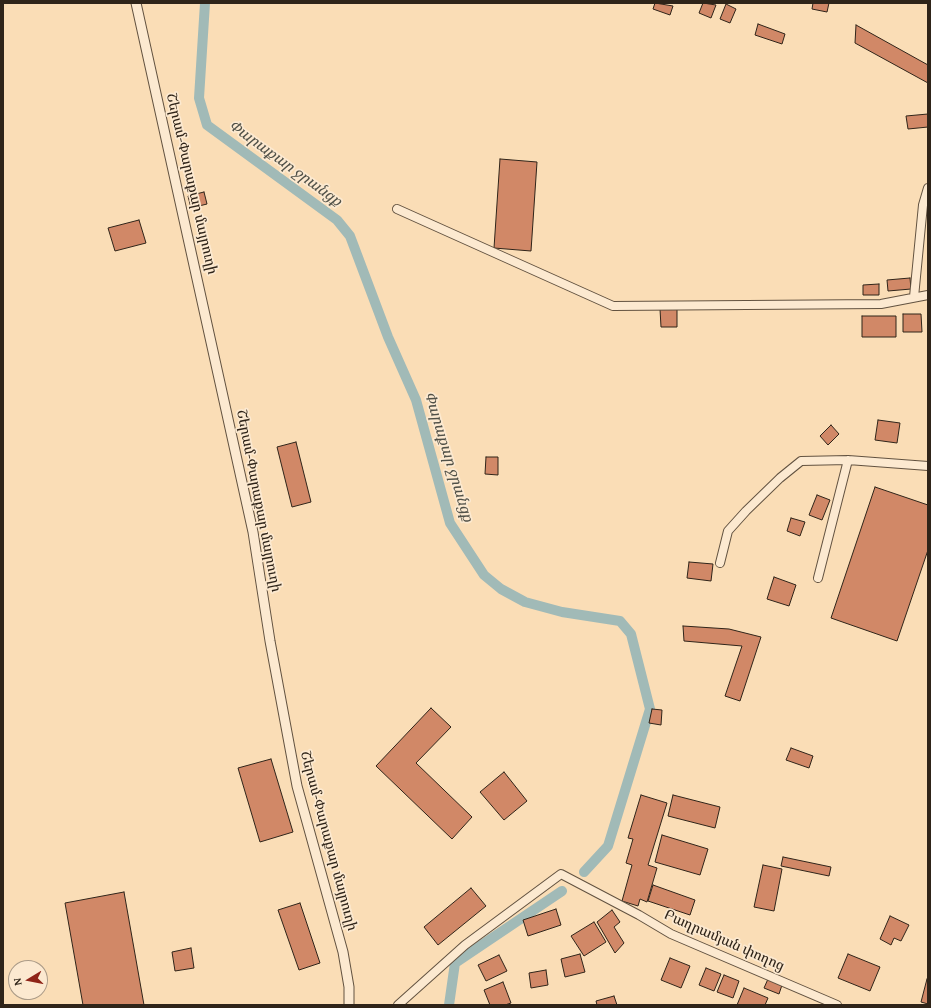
<!DOCTYPE html>
<html>
<head>
<meta charset="utf-8">
<style>
  body { margin:0 }
  #map { position:relative; width:931px; height:1008px; overflow:hidden; background:#faddb6; font-family:"Gentium Book Plus",serif }
  canvas { display:block }
  .frame { position:absolute; inset:0; border:4px solid #2f2419; pointer-events:none }
  .north { position:absolute; left:8px; top:960px; width:40px; height:40px; box-sizing:border-box; background:#fce9d0; border:1px solid #aa9a87; border-radius:50%; rotate:260deg; font-size:11px; font-weight:700; line-height:16px; text-align:center; color:#2f2419 }
  .north::after { content:''; display:block; margin:auto; width:14px; height:18px; background:#8f2418; clip-path:polygon(50% 0,100% 100%,50% 72%,0 100%) }
</style>
</head>
<body>
<div id="map">
<canvas width="931" height="1008"></canvas>
<div class="frame"></div>
<div class="north">N</div>
</div>
<script>
const ctx = document.querySelector('canvas').getContext('2d');
ctx.lineJoin = 'round';
const toPath = rows => new Path2D(rows.map(r => 'M' + r).join(''));
function trace(path, color, width, dash) { ctx.strokeStyle = color; ctx.lineWidth = width; ctx.lineCap = dash ? 'butt' : 'round'; ctx.setLineDash(dash || []); ctx.stroke(path); }
function fillPath(path, color) { ctx.fillStyle = color; ctx.fill(path, 'evenodd'); }
function drawText(font, color, halo, rows, align = 'center') {
  ctx.font = font + ' "Gentium Book Plus","Noto Serif Armenian",serif'; ctx.lineWidth = 3.5; ctx.setLineDash([]); ctx.textBaseline = 'middle'; ctx.strokeStyle = halo; ctx.fillStyle = color; for (const [text, x, y, turn = 0] of rows) {
    ctx.save(); ctx.translate(x, y); ctx.rotate((+turn || 0) * Math.PI / 180); ctx.textAlign = isNaN(turn) ? turn : align; if (halo) ctx.strokeText(text, 0, 0); ctx.fillText(text, 0, 0); ctx.restore();
  }
}
const canal = toPath([
  [205,3,199,98,207,125,337,220,350,236,388,337,416,400,450,523,484,575,501,589,525,602,562,612,620,621,631,634,650,709,608,846,584,872],
  [449,1005,455,963,562,891]
]);
const building = toPath([
  [655,3,673,6,670,15,653,9,655,3],
  [703,3,716,5,711,18,699,13,703,3],
  [813,3,829,3,827,12,812,9,813,3],
  [726,4,736,9,730,23,720,19,726,4],
  [758,24,785,34,782,44,755,35,758,24],
  [856,25,928,65,928,83,855,43,856,25],
  [928,114,928,127,908,129,906,116,928,114],
  [500,159,537,162,531,251,494,248,500,159],
  [204,192,207,204,191,208,188,196,204,192],
  [139,220,146,243,115,251,108,228,139,220],
  [910,278,911,289,888,291,887,280,910,278],
  [879,284,879,295,863,295,863,285,879,284],
  [660,309,677,309,677,327,661,327,660,309],
  [903,314,921,314,922,332,903,332,903,314],
  [862,316,896,316,896,337,862,337,862,316],
  [878,420,900,423,897,443,875,440,878,420],
  [831,425,839,434,828,445,820,436,831,425],
  [296,442,311,502,292,507,277,447,296,442],
  [486,457,498,457,498,475,485,474,486,457],
  [875,487,928,505,928,550,897,641,831,618,875,487],
  [817,495,830,500,822,520,809,515,817,495],
  [791,518,805,522,800,536,787,531,791,518],
  [689,562,713,564,711,581,687,578,689,562],
  [774,577,796,585,789,606,767,599,774,577],
  [683,626,729,629,761,637,740,701,725,696,742,646,684,641,683,626],
  [431,708,451,727,416,763,472,817,452,839,376,766,431,708],
  [652,709,662,710,661,725,649,723,652,709],
  [791,748,813,756,809,768,786,760,791,748],
  [271,759,293,832,260,842,238,768,271,759],
  [504,772,527,801,504,820,480,792,504,772],
  [641,795,667,803,648,865,657,868,647,902,640,899,638,906,622,901,632,865,626,863,633,839,628,838,641,795],
  [673,795,720,807,715,828,668,816,673,795],
  [662,835,708,849,700,875,655,862,662,835],
  [783,857,831,867,829,876,781,866,783,857],
  [763,865,782,869,774,911,754,907,763,865],
  [653,885,695,900,690,915,648,901,653,885],
  [471,888,486,906,438,945,424,927,471,888],
  [124,892,144,1005,83,1005,65,903,124,892],
  [300,903,320,963,299,970,278,910,300,903],
  [556,909,561,925,528,936,523,920,556,909],
  [612,910,620,922,614,927,624,943,615,953,597,922,612,910],
  [890,916,909,925,901,941,894,938,891,945,880,939,890,916],
  [594,922,606,942,584,956,571,936,594,922],
  [191,948,194,968,175,971,172,952,191,948],
  [580,954,585,972,565,977,561,959,580,954],
  [848,954,880,967,870,991,838,978,848,954],
  [499,955,507,971,486,981,478,965,499,955],
  [670,958,690,966,681,988,661,980,670,958],
  [706,968,721,974,714,991,699,985,706,968],
  [546,970,548,985,531,988,529,973,546,970],
  [724,975,739,981,733,998,717,992,724,975],
  [768,979,782,985,779,994,764,988,768,979],
  [927,979,928,979,928,1004,921,1002,927,979],
  [503,982,511,1003,505,1005,490,1005,484,990,503,982],
  [744,988,768,998,765,1005,737,1005,744,988],
  [614,996,617,1005,597,1005,596,1001,614,996]
]);
const minor = toPath([
  [397,209,613,306,881,304,928,295],
  [914,297,923,205,928,188],
  [720,563,728,531,746,511,780,478,801,461,848,460,928,466],
  [818,578,848,460],
  [398,1005,465,945,561,874,639,915,671,934,837,1005]
]);
const tertiary = toPath([
  [136,3,253,532,270,641,297,786,343,952,349,987,349,1005]
]);
const streetNames = [
  ["Շերամ-Փարաքար մայրուղի",191,184,77],
  ["Շերամ-Փարաքար մայրուղի",258,501,79],
  ["Շերամ-Փարաքար մայրուղի",328,841,75],
  ["Բաղրամյան փողոց",724,941,24]
];
const waterNames = [
  ["Փարաքար ջրանցք",285,164,36],
  ["Փարաքար ջրանցք",448,457,73]
];
trace(canal, '#a1bab7', 10);
fillPath(building, '#d18867');
trace(building, '#2f2419', 1);
trace(minor, '#625240', 10);
trace(tertiary, '#625240', 11);
trace(minor, '#fce9d0', 8);
trace(tertiary, '#fce9d0', 9);
drawText('14px', '#2f2419', '#fce9d0', streetNames);
drawText('italic 15px', '#515148', '#fce9d0', waterNames);
</script>
</body>
</html>
